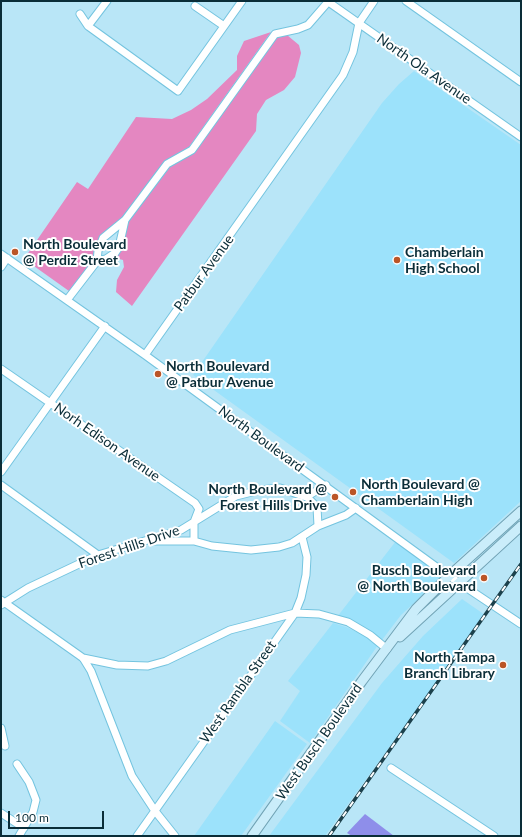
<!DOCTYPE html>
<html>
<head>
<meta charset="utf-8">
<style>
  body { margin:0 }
  #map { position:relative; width:522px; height:837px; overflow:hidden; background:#b9e6f7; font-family:Lato,sans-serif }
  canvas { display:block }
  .frame { position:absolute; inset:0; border:2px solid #0a2d38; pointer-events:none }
  .scale { position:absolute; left:8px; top:811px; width:96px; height:18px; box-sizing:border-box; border:2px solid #0a2d38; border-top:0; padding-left:5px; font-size:12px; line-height:14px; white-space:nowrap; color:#0a2d38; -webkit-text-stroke:3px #fff; paint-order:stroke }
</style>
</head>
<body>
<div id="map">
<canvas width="522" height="837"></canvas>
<div class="frame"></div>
<div class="scale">100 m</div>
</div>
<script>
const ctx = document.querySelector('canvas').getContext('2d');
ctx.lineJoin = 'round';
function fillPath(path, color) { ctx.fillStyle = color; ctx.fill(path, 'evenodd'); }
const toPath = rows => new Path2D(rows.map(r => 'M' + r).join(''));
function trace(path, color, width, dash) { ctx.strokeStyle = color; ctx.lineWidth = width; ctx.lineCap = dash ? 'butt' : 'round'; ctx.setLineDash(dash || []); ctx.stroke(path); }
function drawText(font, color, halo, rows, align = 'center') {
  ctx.font = font + ' Lato,sans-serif'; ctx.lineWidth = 4; ctx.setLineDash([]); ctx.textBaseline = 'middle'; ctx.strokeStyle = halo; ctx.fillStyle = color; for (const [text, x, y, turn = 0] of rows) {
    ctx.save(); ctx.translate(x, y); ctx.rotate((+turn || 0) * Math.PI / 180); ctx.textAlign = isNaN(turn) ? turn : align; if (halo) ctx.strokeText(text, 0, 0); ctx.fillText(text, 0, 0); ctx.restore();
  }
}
const built = toPath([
  [414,71,521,145,521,501,454,563,193,375,382,103,399,84],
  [396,541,444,576,401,615,382,640,373,633,349,620,337,617],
  [462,599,485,615,325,836,269,836,382,683,423,636],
  [333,623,346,627,370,638,378,645,310,743,280,721,300,691,288,681],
  [275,721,307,744,241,836,194,836]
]);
const forest = toPath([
  [271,32,189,147,164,162,122,218,101,235,94,249,93,260,69,291,24,259,77,182,88,189,136,117,172,119,191,110,207,99,237,70,237,56,244,41],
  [287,35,299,45,301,53,295,77,284,90,266,100,257,114,256,131,132,306,116,292,117,280,124,267,123,260,115,258,123,248,128,222,170,167,195,152,277,37]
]);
const water = toPath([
  [365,814,394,836,352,836,347,833]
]);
const minor = toPath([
  [107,1,88,26,178,91,242,1],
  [327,1,521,137],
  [406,1,521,82],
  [195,6,224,26],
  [80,14,88,26],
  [1,254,145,355,446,574,521,624],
  [97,261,106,259,115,253,119,247,125,220],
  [1,267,7,258],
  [67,300,97,261,98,251,103,238,125,220,167,164,192,150,275,34,298,29,308,25,328,2],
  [145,355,343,75,353,52,359,23,374,1],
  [1,369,195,503,199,509,194,522,194,541],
  [1,472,105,326],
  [1,485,98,555],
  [307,497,317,507,318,526],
  [154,541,194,541,212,546,251,550,279,547,292,543,318,526,346,515,356,508],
  [1,600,83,658,91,671,132,776,155,811,175,836],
  [1,605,28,588,98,555,181,530,236,496,260,490,280,488,306,497,326,485],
  [83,658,117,665,148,666,166,661,230,630,295,613,319,614,348,622,370,635,387,649],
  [1,728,5,746],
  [17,764,29,782,36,800,33,812,19,836],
  [391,768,494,836],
  [1,813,24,828],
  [137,836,295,613,301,598,306,575,307,557,302,537]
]);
const major = toPath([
  [400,637,521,526],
  [252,836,362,681,416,609,449,576,521,511]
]);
const rail = toPath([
  [329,836,521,564]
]);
const markers = [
  [15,252,4,"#bb5527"],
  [397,260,4,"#bb5527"],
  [158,374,4,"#bb5527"],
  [353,492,4,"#bb5527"],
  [335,497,4,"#bb5527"],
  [484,578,4,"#bb5527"],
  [503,665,4,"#bb5527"]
];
const streetNames = [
  ["North Ola Avenue",424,69,35],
  ["Patbur Avenue",204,273,-54],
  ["North Boulevard",261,439,36],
  ["Norh Edison Avenue",107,442,35],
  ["Forest Hills Drive",129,547,-19],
  ["West Rambla Street",238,692,-55],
  ["West Busch Boulevard",319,742,-55]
];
const poiNames = [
  ["North Boulevard",23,244],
  ["@ Perdiz Street",23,260],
  ["Chamberlain",405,252],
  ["High School",405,268],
  ["North Boulevard",166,366],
  ["@ Patbur Avenue",166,382],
  ["North Boulevard @",361,484],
  ["Chamberlain High",361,500],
  ["North Boulevard @",327,489,"right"],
  ["Forest Hills Drive",327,505,"right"],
  ["Busch Boulevard",476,570,"right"],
  ["@ North Boulevard",476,586,"right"],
  ["North Tampa",495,657,"right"],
  ["Branch Library",495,673,"right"]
];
fillPath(built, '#9ce2fb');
fillPath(forest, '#e487c1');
fillPath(water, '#8e8eea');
trace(minor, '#74c4df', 9);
trace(major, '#70a2b4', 11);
trace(minor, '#fff', 7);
trace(major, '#caedfa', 9);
trace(rail, '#1c414c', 3.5);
trace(rail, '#fff', 2, [6]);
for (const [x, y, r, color] of markers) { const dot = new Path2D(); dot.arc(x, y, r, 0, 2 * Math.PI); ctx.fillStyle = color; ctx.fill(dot); trace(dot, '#fff', 1.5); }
drawText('14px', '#0a2d38', '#fff', streetNames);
drawText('bold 14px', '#0a2d38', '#fff', poiNames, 'left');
</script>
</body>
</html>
